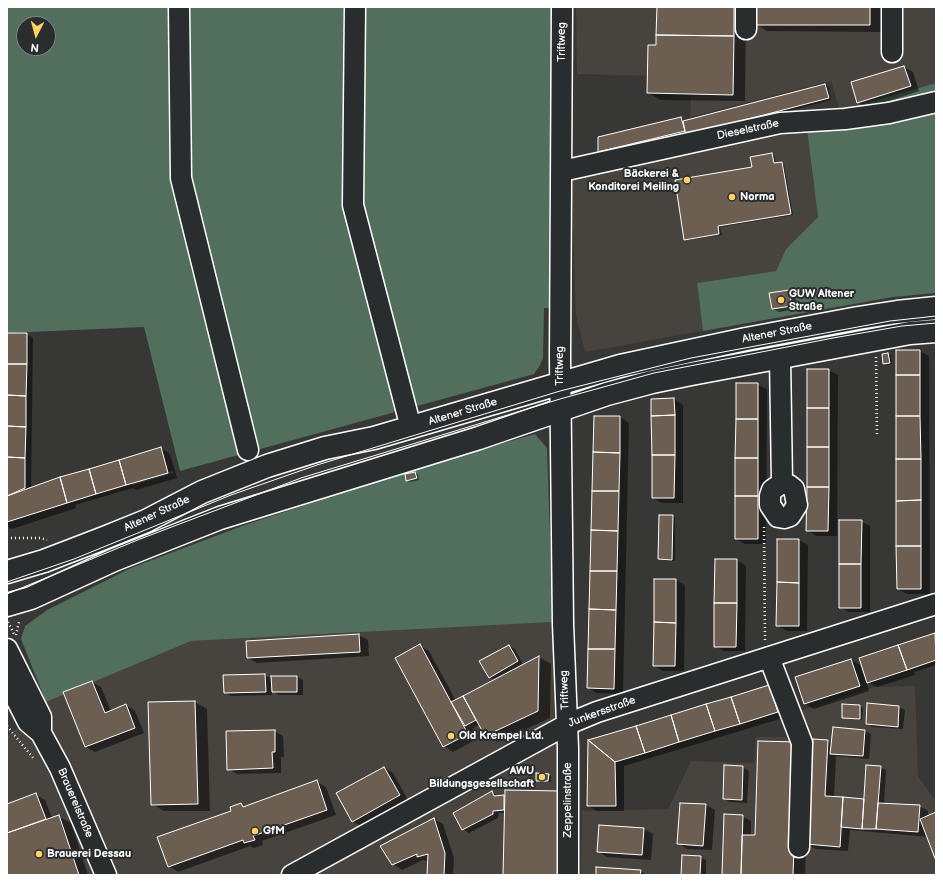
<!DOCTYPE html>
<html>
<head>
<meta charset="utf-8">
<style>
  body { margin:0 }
  #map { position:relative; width:943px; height:882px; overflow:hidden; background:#373735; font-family:"Balsamiq Sans",sans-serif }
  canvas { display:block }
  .frame { position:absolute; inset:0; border:8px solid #fff; pointer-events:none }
  .north { position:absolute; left:16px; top:16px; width:40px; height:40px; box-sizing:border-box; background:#2a2d2e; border:1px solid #7f8182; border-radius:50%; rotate:186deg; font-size:11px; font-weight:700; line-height:16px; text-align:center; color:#fff }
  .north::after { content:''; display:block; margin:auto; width:14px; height:18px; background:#ffd166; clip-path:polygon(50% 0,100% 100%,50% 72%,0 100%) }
</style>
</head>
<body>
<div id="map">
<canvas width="943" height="882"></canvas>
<div class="frame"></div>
<div class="north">N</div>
</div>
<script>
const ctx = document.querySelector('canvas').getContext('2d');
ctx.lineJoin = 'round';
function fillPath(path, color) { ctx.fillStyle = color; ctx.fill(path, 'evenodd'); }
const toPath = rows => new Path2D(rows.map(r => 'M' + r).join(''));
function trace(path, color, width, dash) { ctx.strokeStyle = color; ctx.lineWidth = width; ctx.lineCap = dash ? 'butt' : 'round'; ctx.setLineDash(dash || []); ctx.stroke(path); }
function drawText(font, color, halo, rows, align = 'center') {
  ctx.font = font + ' "Balsamiq Sans",sans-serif'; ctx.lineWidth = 4; ctx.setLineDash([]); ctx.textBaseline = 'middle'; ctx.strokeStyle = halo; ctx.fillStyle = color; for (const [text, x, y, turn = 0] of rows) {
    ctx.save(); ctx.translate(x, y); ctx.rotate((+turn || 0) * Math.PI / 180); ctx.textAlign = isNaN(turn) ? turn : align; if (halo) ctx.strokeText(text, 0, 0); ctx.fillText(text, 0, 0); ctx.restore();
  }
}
const built = toPath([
  [576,7,936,7,936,83,840,111,831,81,690,117,692,77,577,74],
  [807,130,818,217,786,249,776,271,697,283,703,331,585,352,576,315,571,177],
  [553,622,561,875,7,875,7,737,46,702,191,641],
  [915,686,918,776,936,802,936,875,581,875,582,811,668,809,691,761,754,763,756,737,793,737,784,716,874,687]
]);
const green = toPath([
  [7,7,552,7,550,308,544,308,543,358,539,367,534,374,180,471,144,327,7,333],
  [24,24,48,24,48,48,24,48],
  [936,83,936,293,893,297,703,331,697,283,776,271,786,249,818,217,807,130,840,111],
  [535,434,547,448,553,622,191,641,46,702,21,639,25,626,47,610,131,568,242,526,410,470]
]);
const shadow = toPath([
  [657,7,746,7,745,101,661,100,648,93,657,46],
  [755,7,882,7,881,32,767,31,755,24],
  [916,7,936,7,936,8,917,8],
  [904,67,913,72,919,91,867,108,858,102],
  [825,85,828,86,831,100,690,136,687,133,602,153,599,152,599,138,681,118,685,121],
  [772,154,774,155,776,164,784,165,793,215,720,227,722,235,688,240,685,239,753,168],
  [789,291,795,294,797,309,779,312,773,309],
  [7,334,27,334,33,338,31,489,161,448,170,454,177,478,136,490,133,488,75,505,76,508,12,529,7,526],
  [173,471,173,473,133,485,133,483],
  [897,351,920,351,929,356,930,594,907,594,898,589],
  [888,354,891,355,892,364,887,365,884,363,883,355],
  [829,370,838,375,837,536,816,536,807,530],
  [757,384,767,389,766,544,745,544,736,539],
  [674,399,683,405,683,503,662,503,653,498,652,400],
  [595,417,620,417,629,423,623,694,597,693,588,688],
  [415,473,418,474,419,480,410,482,407,480],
  [673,516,675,517,675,561,662,560,659,559],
  [861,521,870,526,870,612,849,612,840,607],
  [778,540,799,540,808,545,807,631,787,631,777,625],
  [737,560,746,566,745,651,724,651,715,646],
  [676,580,685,585,684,671,663,671,654,666],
  [935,634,936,665,914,672,915,675,877,687,868,682],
  [359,635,368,640,369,656,257,663,248,658],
  [420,646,429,651,456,701,495,680,489,677,509,646,515,649,523,665,539,657,551,664,550,718,498,742,486,735,480,724,472,729,477,739,453,752,444,746,396,658],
  [423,652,425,652,454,706,453,707],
  [851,660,860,665,869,691,814,709,805,704,797,678],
  [265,675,272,679,297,677,303,680,303,695,279,695,272,691,272,695,231,696,225,693,224,676],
  [92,682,101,687,111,711,126,705,135,711,144,733,95,752,86,747,65,693],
  [769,686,778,692,786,717,624,766,624,811,597,811,588,806,589,741],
  [195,702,207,709,210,811,164,811,152,804,149,703],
  [868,704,899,707,905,710,903,729,873,727,867,724],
  [860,706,863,708,862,720,843,717],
  [274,731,283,736,284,757,281,757,281,773,237,774,228,769],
  [865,731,871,734,869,759,836,756,834,798,865,800,880,767,886,770,884,804,919,806,928,811,928,816,936,813,936,858,928,837,850,830,848,851,816,849,806,844,805,875,723,875,742,816,751,821,751,836,756,836,810,797,814,740,828,741,832,744],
  [743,767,749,771,747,803,730,802,724,799],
  [384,768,393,773,408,800,361,826,352,821],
  [548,775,551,776,551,782,537,780],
  [317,782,326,787,336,815,262,841,263,845,254,848,250,846,178,872,169,866,241,804,246,807],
  [492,792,498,796,506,797,505,875,505,813,499,813,498,818,469,833,463,829],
  [36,795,45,800,52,818,58,816,71,823,88,875,7,875,7,805],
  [706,805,715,810,712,850,687,849,678,843],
  [434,819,443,824,454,858,453,875,428,875,429,861,423,860,402,870,393,864,382,846],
  [644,829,653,834,651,860,607,857,598,851],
  [700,857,706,860,706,875,682,875],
  [640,871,647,875,597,875]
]);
const building = toPath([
  [657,7,734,7,734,36,656,35,657,7],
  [754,7,870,7,870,25,754,25,754,7],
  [656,35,734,36,733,95,647,93,648,45,656,45,656,35],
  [904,66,911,86,857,103,851,82,904,66],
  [825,84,829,98,687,135,685,131,683,121,825,84],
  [681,117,685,131,598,152,598,137,681,117],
  [772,153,774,163,782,162,791,214,718,226,719,234,684,240,675,180,752,167,750,157,772,153],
  [789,290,792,306,772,309,769,293,789,290],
  [7,333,27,333,27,364,7,364,7,333],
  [896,350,920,350,920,375,896,375,896,350],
  [888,353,890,363,883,364,882,354,888,353],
  [7,364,27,364,26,396,7,395,7,364],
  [807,369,829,369,829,408,807,408,807,369],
  [896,375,920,375,920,416,896,416,896,375],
  [736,383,758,383,758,419,736,419,736,383],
  [7,395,26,396,26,427,7,426,7,395],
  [674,398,675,415,651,416,651,399,674,398],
  [807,408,829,408,829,447,807,447,807,408],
  [675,415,675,455,652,455,651,416,675,415],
  [594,416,620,416,620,453,593,452,594,416],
  [896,416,920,416,921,459,896,459,896,416],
  [736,419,758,419,758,458,735,458,736,419],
  [7,426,26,427,25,458,7,457,7,426],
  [161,447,168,473,126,485,119,460,161,447],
  [807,447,829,447,829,487,807,487,807,447],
  [593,452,620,453,619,491,592,491,593,452],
  [652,455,675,455,674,498,652,498,652,455],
  [7,457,25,458,25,488,7,496,7,457],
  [735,458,758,458,758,496,735,496,735,458],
  [896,459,921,459,921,500,896,501,896,459],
  [119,460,126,485,96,494,89,469,119,460],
  [89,469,96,494,67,503,60,477,89,469],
  [415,472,417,478,406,481,405,474,415,472],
  [60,477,67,503,7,522,7,496,60,477],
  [807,487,829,487,828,531,806,531,807,487],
  [592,491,619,491,618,531,591,530,592,491],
  [735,496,758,496,758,539,735,539,735,496],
  [921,500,921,546,896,546,896,501,921,500],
  [659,515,673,515,672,560,658,559,659,515],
  [839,520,862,520,861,564,839,564,839,520],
  [591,530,618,531,617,571,590,571,591,530],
  [777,539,799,539,799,583,777,582,777,539],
  [896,546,921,546,921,589,897,589,896,546],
  [715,559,737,559,737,603,714,603,715,559],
  [839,564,861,564,861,608,839,608,839,564],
  [590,571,617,571,616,610,589,609,590,571],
  [654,579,676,579,676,623,654,622,654,579],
  [777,582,799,583,799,626,776,626,777,582],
  [714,603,737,603,736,647,714,647,714,603],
  [589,609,616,610,615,649,588,649,589,609],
  [654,622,676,623,675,666,653,666,654,622],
  [935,633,936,660,907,670,898,645,935,633],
  [359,634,360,652,247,658,246,641,359,634],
  [420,644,468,734,443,747,395,658,420,644],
  [509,645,518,661,489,678,479,661,509,645],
  [898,645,907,670,867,683,859,658,898,645],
  [588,649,615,649,614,689,587,688,588,649],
  [539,656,538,711,485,736,463,696,539,656],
  [851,659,860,686,804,704,795,677,851,659],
  [265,674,266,692,224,693,223,675,265,674],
  [271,676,297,676,297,692,272,692,271,676],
  [92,681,105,713,126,704,135,728,85,747,63,692,92,681],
  [769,685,778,712,740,724,731,697,769,685],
  [463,696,476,720,465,726,451,702,463,696],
  [731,697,740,724,715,731,706,704,731,697],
  [195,701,198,804,151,805,148,702,195,701],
  [867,703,899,706,898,727,866,724,867,703],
  [706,704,715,731,679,742,671,715,706,704],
  [842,704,860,705,860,719,842,718,842,704],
  [671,715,679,742,645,753,636,726,671,715],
  [636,726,645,753,615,762,588,740,636,726],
  [833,727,865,730,863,756,830,754,833,727],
  [275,730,275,752,272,752,273,768,227,770,226,731,275,730],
  [813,739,828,740,825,796,843,797,840,847,806,844,813,739],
  [588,740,615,762,616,806,587,806,588,740],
  [758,741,798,742,793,875,741,875,742,835,755,835,758,741],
  [724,765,743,766,742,800,723,799,724,765],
  [866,765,881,766,876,829,862,829,866,765],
  [384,767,400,795,352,822,336,793,384,767],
  [536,773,549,774,548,781,536,781,536,773],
  [317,780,327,810,253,836,255,840,244,843,243,840,168,867,157,837,231,811,230,807,241,803,243,807,317,780],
  [505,790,560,791,559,875,503,875,505,790],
  [492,791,494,796,504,795,504,810,493,811,493,814,462,830,453,813,492,791],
  [36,793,46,819,7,833,7,804,36,793],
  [843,797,864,799,862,829,841,827,843,797],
  [680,803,706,804,703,846,677,844,680,803],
  [878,803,920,805,918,832,876,829,878,803],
  [936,812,936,861,920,819,936,812],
  [724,814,743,815,741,875,722,875,724,814],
  [59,815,79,875,7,875,7,833,59,815],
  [434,818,445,853,444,875,427,875,428,854,417,857,417,854,392,865,380,846,434,818],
  [599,825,644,828,642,855,597,852,599,825],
  [682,855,701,856,700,875,681,875,682,855],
  [596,867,641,870,640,875,596,875,596,867]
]);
const path = toPath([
  [876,357,877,436],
  [764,527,765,640],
  [7,538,41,538,47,540],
  [8,622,14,634],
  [16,635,19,622],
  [7,726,34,759]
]);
const minor = toPath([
  [179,7,181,178,248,450],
  [355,7,353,205,411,428],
  [562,7,560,357,563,624,568,748,568,875],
  [746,7,746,29],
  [892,7,892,52],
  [562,171,780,123,845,119,889,113,936,102],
  [780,357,782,483],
  [782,483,789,485,794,489,797,505,790,516,784,518,778,517,770,505,770,496,772,490,782,483],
  [7,649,41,717,41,729],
  [769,657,802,743,799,847],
  [7,681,28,722,41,733,60,768,106,875],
  [292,875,568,724,597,712,936,604]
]);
const major = toPath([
  [7,572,44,561,104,538,146,521,202,492,267,466,325,448,374,438,620,366,746,339,858,318,897,312,936,308],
  [7,605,31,598,114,560,220,518,479,438,607,394,652,382,691,374,910,333,936,331]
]);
const tram = toPath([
  [7,582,74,559,231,495,317,465,560,391,691,358,890,321,936,316],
  [7,594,140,539,301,478,560,399,654,373,833,338,902,326,936,323]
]);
const markers = [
  [687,180,4,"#ffd166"],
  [732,197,4,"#ffd166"],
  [781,300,4,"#ffd166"],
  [451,736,4,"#ffd166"],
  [542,777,4,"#ffd166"],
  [255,831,4,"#ffd166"],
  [39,854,4,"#ffd166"]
];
const streetNames = [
  ["Triftweg",562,42,-90],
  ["Dieselstraße",748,130,-12],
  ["Altener Straße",777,333,-11],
  ["Triftweg",560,366,-90],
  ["Altener Straße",463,412,-17],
  ["Altener Straße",157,514,-25],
  ["Triftweg",565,690,-92],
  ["Junkersstraße",602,712,-20],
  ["Zeppelinstraße",568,800,-90],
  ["Brauereistraße",75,803,67]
];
const poiNames = [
  ["Bäckerei &",679,174,"right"],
  ["Konditorei Meiling",679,187,"right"],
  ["Norma",740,197],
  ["GUW Altener",789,294],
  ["Straße",789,307],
  ["Old Krempel Ltd.",459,736],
  ["AWU",534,771,"right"],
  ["Bildungsgesellschaft",534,784,"right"],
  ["GfM",263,831],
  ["Brauerei Dessau",47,854]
];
fillPath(built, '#47433e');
fillPath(green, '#526e5d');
fillPath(shadow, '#0007');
fillPath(building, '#6c5f52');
trace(building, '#fff', 1);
trace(minor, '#fff', 23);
trace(major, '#fff', 25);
trace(path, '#fff', 2.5, [1, 3]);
trace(minor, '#2a2d2e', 20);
trace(major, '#2a2d2e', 22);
trace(tram, '#fff', 1);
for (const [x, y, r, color] of markers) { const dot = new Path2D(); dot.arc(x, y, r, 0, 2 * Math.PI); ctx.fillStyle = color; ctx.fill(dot); trace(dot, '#2a2d2e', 1.5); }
drawText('11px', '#fff', '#2a2d2e', streetNames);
drawText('bold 11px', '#fff', '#2a2d2e', poiNames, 'left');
</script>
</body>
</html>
